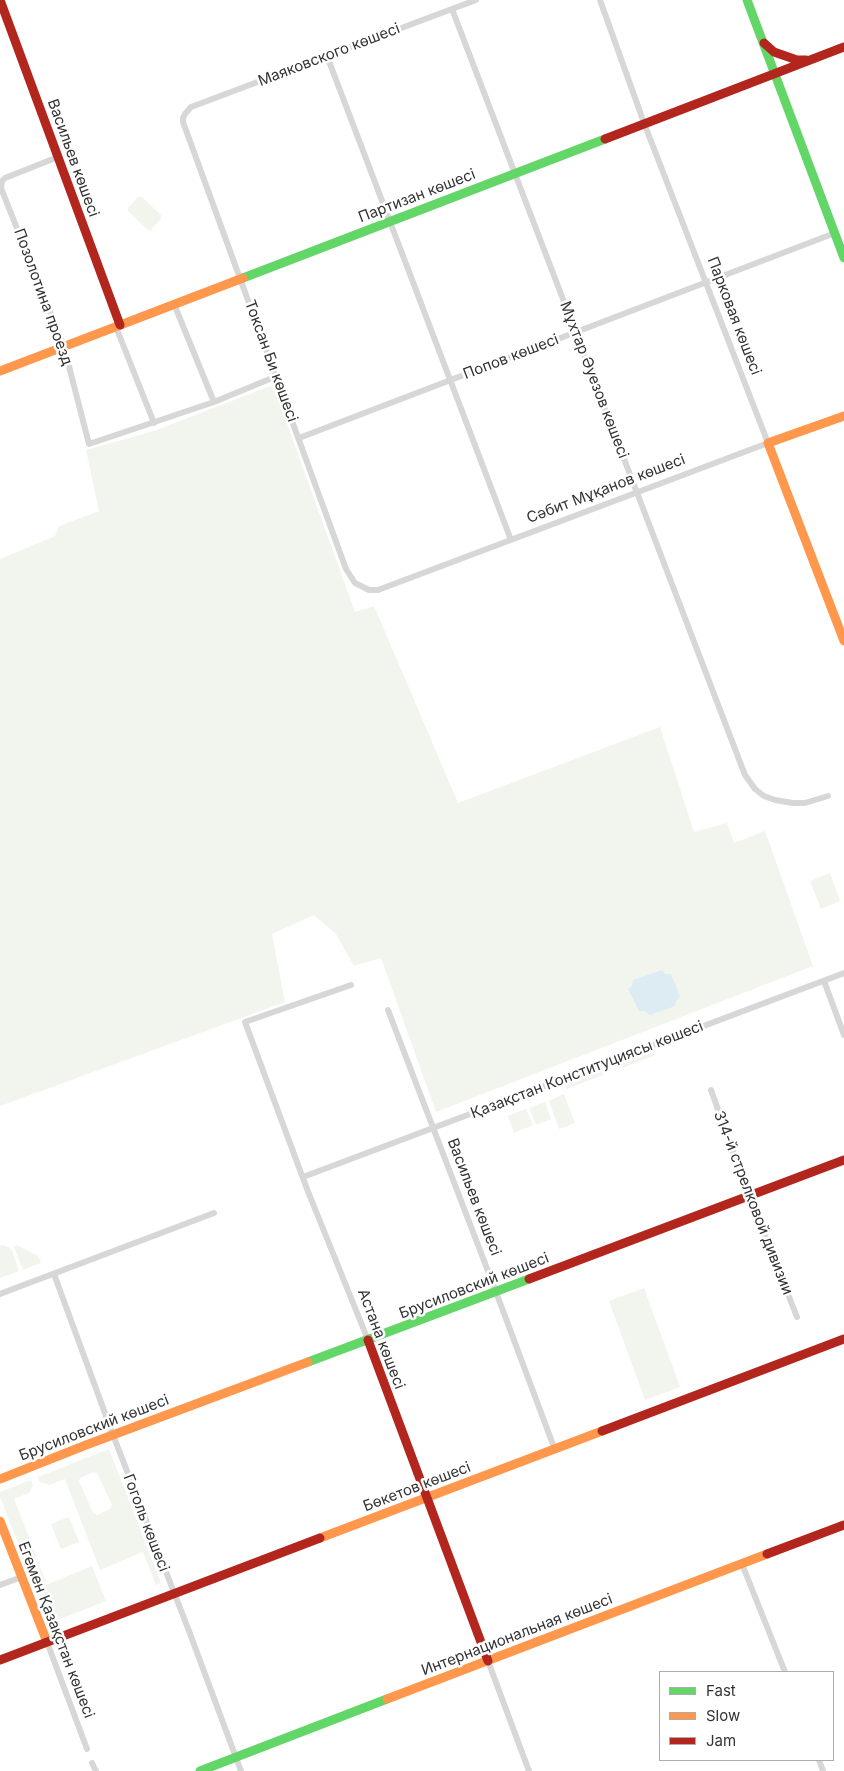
<!DOCTYPE html>
<html>
<head>
<meta charset="utf-8">
<style>
  body { margin:0 }
  #map { position:relative; width:844px; height:1771px; overflow:hidden; background:#fff; font-family:Inter,sans-serif }
  canvas { display:block }
  .legend { position:absolute; left:659px; top:1671px; width:175px; height:90px; box-sizing:border-box; background:#fff; border:1px solid #adadad; margin:0; padding:6px 9px; list-style:none; font-size:15px; color:#333 }
  .legend li { display:flex; align-items:center; gap:10px; height:25px }
  .legend b { width:25px; border:1px solid #adadad }
</style>
</head>
<body>
<div id="map">
<canvas width="844" height="1771"></canvas>
<ul class="legend">
<li><b style="height:6px;background:#63d668"></b>Fast</li>
<li><b style="height:6px;background:#ff974d"></b>Slow</li>
<li><b style="height:6px;background:#b3261e"></b>Jam</li>
</ul>
</div>
<script>
const ctx = document.querySelector('canvas').getContext('2d');
ctx.lineJoin = 'round';
function fillPath(path, color) { ctx.fillStyle = color; ctx.fill(path, 'evenodd'); }
const toPath = rows => new Path2D(rows.map(r => 'M' + r).join(''));
function trace(path, color, width, dash) { ctx.strokeStyle = color; ctx.lineWidth = width; ctx.lineCap = dash ? 'butt' : 'round'; ctx.setLineDash(dash || []); ctx.stroke(path); }
function drawText(font, color, halo, rows, align = 'center') {
  ctx.font = font + ' Inter,sans-serif'; ctx.lineWidth = 5; ctx.setLineDash([]); ctx.textBaseline = 'middle'; ctx.strokeStyle = halo; ctx.fillStyle = color; for (const [text, x, y, turn = 0] of rows) {
    ctx.save(); ctx.translate(x, y); ctx.rotate((+turn || 0) * Math.PI / 180); ctx.textAlign = isNaN(turn) ? turn : align; if (halo) ctx.strokeText(text, 0, 0); ctx.fillText(text, 0, 0); ctx.restore();
  }
}
const green = toPath([
  [138,197,142,197,161,215,161,219,151,230,148,230,128,211,128,208],
  [273,385,355,612,374,606,458,803,660,727,694,832,727,823,734,843,765,831,813,966,436,1112,381,958,354,966,336,934,314,915,272,934,285,1002,0,1106,0,559,55,536,59,526,99,511,86,450,154,431],
  [830,873,840,901,821,909,810,881],
  [654,1050,656,1055,622,1068,620,1063],
  [602,1070,603,1075,567,1089,565,1084],
  [564,1094,575,1123,559,1129,549,1101],
  [545,1102,551,1119,536,1125,529,1108],
  [526,1109,533,1125,514,1133,508,1116],
  [3,1245,11,1248,19,1271,0,1278,0,1246],
  [17,1245,38,1256,41,1263,23,1270,14,1247],
  [644,1288,680,1387,645,1400,609,1301],
  [109,1449,161,1583,156,1585,143,1552,100,1570,65,1479,49,1485,40,1482,38,1477],
  [94,1472,97,1473,112,1505,110,1509,97,1515,93,1513,79,1481,80,1478],
  [31,1480,33,1485,29,1493,14,1499,46,1582,39,1585,54,1623,50,1625,0,1497,0,1492],
  [69,1517,79,1542,61,1549,51,1524],
  [92,1566,106,1601,55,1621,41,1587]
]);
const water = toPath([
  [662,970,665,974,671,974,680,997,676,1001,675,1006,650,1015,645,1011,639,1011,628,989,632,986,633,980]
]);
const street = toPath([
  [476,0,191,107,185,114,183,118,183,122,346,569,355,583,369,590,378,590,768,443,644,123,600,0],
  [452,9,745,775,755,789,764,796,775,800,793,803,805,803,828,796],
  [327,56,511,540],
  [58,157,5,178,2,181,1,188,64,347,89,444,214,402,277,376],
  [174,304,214,402],
  [116,327,154,423],
  [299,438,835,233],
  [824,981,844,1035],
  [351,985,245,1022,307,1189,368,1340],
  [388,1010,496,1292,555,1450],
  [711,1090,749,1196,797,1317],
  [303,1177,844,973],
  [54,1274,113,1435,189,1631,241,1771],
  [0,1294,214,1213],
  [742,1564,785,1672],
  [0,1585,22,1577],
  [47,1642,87,1749],
  [488,1661,529,1771],
  [819,1760,823,1771],
  [92,1763,96,1771]
]);
const fast = toPath([
  [747,0,844,258],
  [243,278,605,139],
  [308,1362,529,1279],
  [200,1771,387,1699]
]);
const slow = toPath([
  [0,371,243,278],
  [844,416,768,443,844,641],
  [0,1479,86,1445,308,1362],
  [0,1521,47,1642],
  [320,1538,602,1431],
  [387,1699,767,1554]
]);
const jam = toPath([
  [0,0,120,325],
  [764,43,774,52,797,60,806,60],
  [605,139,844,47],
  [529,1279,844,1160],
  [368,1340,488,1661],
  [602,1431,844,1339],
  [767,1554,844,1525],
  [0,1660,320,1538]
]);
const streetNames = [
  ["Маяковского көшесі",329,55,-21],
  ["Васильев көшесі",73,158,70],
  ["Партизан көшесі",417,196,-21],
  ["Позолотина проезд",43,297,70],
  ["Парковая көшесі",734,316,69],
  ["Попов көшесі",511,357,-21],
  ["Токсан Би көшесі",271,361,70],
  ["Мұхтар Әуезов көшесі",594,380,69],
  ["Сәбит Мұқанов көшесі",606,489,-21],
  ["Қазақстан Конституциясы көшесі",587,1070,-21],
  ["Васильев көшесі",474,1197,69],
  ["314-й стрелковой дивизии",753,1203,69],
  ["Брусиловский көшесі",474,1286,-21],
  ["Астана көшесі",381,1339,69],
  ["Брусиловский көшесі",94,1428,-21],
  ["Бөкетов көшесі",417,1487,-21],
  ["Гоголь көшесі",146,1523,69],
  ["Егемен Қазақстан көшесі",56,1630,69],
  ["Интернациональная көшесі",517,1635,-21]
];
fillPath(green, '#f1f5ed');
fillPath(water, '#ddebf3');
trace(street, '#d7d7d7', 6);
trace(fast, '#63d668', 9);
trace(slow, '#ff974d', 9);
trace(jam, '#b3261e', 9);
drawText('15px', '#333', '#fff', streetNames);
</script>
</body>
</html>
